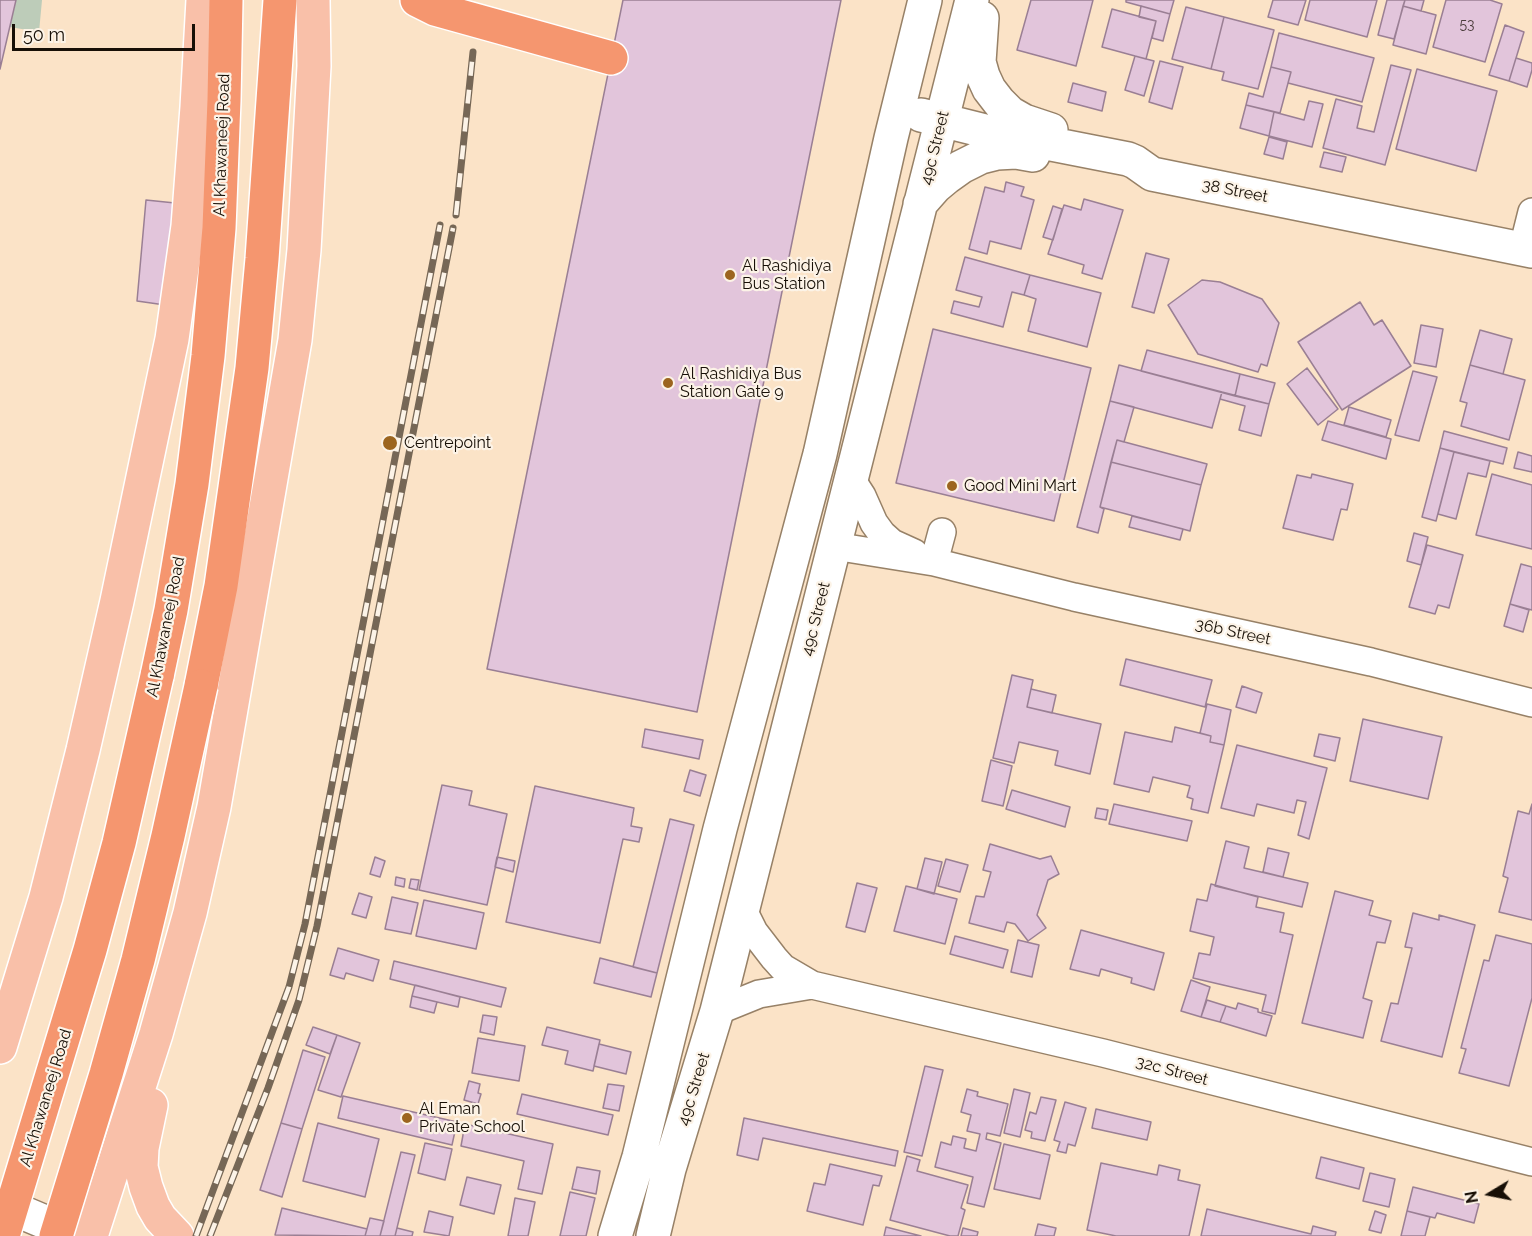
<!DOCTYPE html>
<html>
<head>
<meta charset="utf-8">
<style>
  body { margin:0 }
  #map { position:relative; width:1532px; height:1236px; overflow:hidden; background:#fbe3c7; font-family:Raleway,sans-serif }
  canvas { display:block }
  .north { position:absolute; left:1460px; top:1164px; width:60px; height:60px; -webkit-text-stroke:4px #fcf3e7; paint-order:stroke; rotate:260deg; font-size:16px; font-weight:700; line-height:24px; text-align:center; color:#170f06 }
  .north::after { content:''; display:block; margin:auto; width:21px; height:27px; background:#170f06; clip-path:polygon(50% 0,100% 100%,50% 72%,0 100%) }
  .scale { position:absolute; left:12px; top:24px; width:183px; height:27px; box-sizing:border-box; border:3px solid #170f06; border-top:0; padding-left:8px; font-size:18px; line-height:21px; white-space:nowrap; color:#170f06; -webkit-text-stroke:4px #fcf3e7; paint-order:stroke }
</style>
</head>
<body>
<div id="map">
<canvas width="1532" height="1236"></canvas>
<div class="north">N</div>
<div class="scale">50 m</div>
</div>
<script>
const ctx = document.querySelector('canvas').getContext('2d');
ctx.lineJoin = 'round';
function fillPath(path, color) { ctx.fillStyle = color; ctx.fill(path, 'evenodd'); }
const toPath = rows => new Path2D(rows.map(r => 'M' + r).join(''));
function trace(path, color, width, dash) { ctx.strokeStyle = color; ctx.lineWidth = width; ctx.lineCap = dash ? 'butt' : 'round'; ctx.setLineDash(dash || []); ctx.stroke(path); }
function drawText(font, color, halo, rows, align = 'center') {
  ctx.font = font + ' Raleway,sans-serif'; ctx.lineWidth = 4.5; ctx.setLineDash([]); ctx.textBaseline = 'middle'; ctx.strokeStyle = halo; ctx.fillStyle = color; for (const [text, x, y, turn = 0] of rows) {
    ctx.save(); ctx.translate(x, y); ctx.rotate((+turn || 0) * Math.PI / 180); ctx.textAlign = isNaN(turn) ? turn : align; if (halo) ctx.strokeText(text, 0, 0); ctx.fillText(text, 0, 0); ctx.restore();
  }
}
const green = toPath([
  [16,0,42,0,39,32,10,27]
]);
const building = toPath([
  [0,0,16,0,0,69,0,0],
  [623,0,841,0,697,712,487,669,623,0],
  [1031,0,1093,0,1076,66,1017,50,1031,0],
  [1126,0,1174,0,1170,14,1126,2,1126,0],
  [1273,0,1306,0,1298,25,1268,17,1273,0],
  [1310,0,1377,0,1367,37,1305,20,1310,0],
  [1387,0,1405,0,1394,39,1378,35,1387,0],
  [1405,0,1424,0,1421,11,1403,6,1405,0],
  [1446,0,1490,0,1502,4,1485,62,1433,47,1446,0],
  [1141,6,1170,14,1163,41,1152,38,1156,21,1139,17,1141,6],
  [1403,6,1436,15,1426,54,1393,45,1403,6],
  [1186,7,1224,17,1211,69,1172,59,1186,7],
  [1112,9,1156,21,1146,59,1102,47,1112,9],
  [1224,17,1274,30,1258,89,1222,80,1224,72,1211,69,1224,17],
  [1505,25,1524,32,1509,81,1489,75,1505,25],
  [1279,33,1374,58,1362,102,1288,83,1291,72,1271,67,1279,33],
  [1135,56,1154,61,1144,96,1125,90,1135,56],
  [1516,58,1532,63,1532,70,1527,87,1509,81,1516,58],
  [1160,61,1183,67,1172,109,1149,102,1160,61],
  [1391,65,1411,70,1385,165,1323,148,1336,99,1362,106,1357,128,1374,132,1391,65],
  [1271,67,1291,72,1280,113,1246,105,1249,93,1263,97,1271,67],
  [1417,69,1497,91,1476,171,1396,149,1417,69],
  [1073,83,1106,92,1102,111,1068,102,1073,83],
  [1309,101,1323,104,1312,147,1269,136,1274,112,1304,120,1309,101],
  [1246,105,1274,112,1269,136,1240,128,1246,105],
  [1269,137,1287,142,1283,159,1264,154,1269,137],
  [1324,152,1346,157,1342,172,1320,167,1324,152],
  [1006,182,1024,187,1021,196,1034,200,1021,249,990,241,987,254,969,249,985,187,1004,192,1006,182],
  [1084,199,1123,210,1102,279,1082,273,1084,265,1048,254,1064,205,1081,210,1084,199],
  [146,200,175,203,165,305,137,301,146,200],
  [1053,206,1062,209,1053,240,1043,237,1053,206],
  [1146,253,1169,259,1154,313,1132,307,1146,253],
  [965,257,1030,275,1024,295,1012,292,1003,327,951,313,954,301,979,307,982,297,956,290,965,257],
  [1030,275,1101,293,1087,347,1028,331,1036,299,1024,295,1030,275],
  [1202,280,1220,282,1262,299,1279,323,1267,366,1261,364,1258,372,1198,354,1168,305,1202,280],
  [1360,302,1374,325,1382,320,1411,366,1342,410,1298,342,1360,302],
  [1421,325,1443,329,1436,367,1414,363,1421,325],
  [933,329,1091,368,1054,521,896,483,933,329],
  [1480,330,1512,339,1503,374,1470,365,1480,330],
  [1147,350,1240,374,1235,396,1141,371,1147,350],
  [1119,365,1222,392,1212,428,1110,401,1119,365],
  [1470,365,1525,380,1509,440,1461,426,1467,403,1460,401,1470,365],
  [1307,368,1338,409,1318,425,1287,384,1307,368],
  [1413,371,1437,377,1419,441,1395,435,1413,371],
  [1240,374,1275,383,1269,404,1235,396,1240,374],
  [1222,392,1269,404,1261,436,1239,430,1245,406,1220,399,1222,392],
  [1110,401,1134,407,1124,442,1117,440,1100,507,1104,509,1098,533,1077,527,1110,401],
  [1349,407,1391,420,1386,437,1344,425,1349,407],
  [1328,421,1391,439,1386,459,1322,440,1328,421],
  [1444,431,1507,448,1503,464,1440,448,1444,431],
  [1117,440,1207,464,1201,485,1111,462,1117,440],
  [1440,448,1454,452,1436,521,1422,517,1440,448],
  [1454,452,1490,461,1486,477,1468,473,1456,519,1438,514,1454,452],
  [1518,452,1532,456,1532,472,1514,468,1518,452],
  [1111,462,1201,485,1190,531,1100,507,1111,462],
  [1312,474,1353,484,1347,510,1341,509,1333,540,1283,528,1297,475,1311,478,1312,474],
  [1492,474,1532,485,1532,549,1476,535,1492,474],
  [1132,516,1183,529,1180,540,1129,527,1132,516],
  [1414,533,1428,537,1421,565,1407,561,1414,533],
  [1427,545,1463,555,1449,608,1438,605,1435,614,1409,607,1427,545],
  [1521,564,1532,567,1532,610,1510,604,1521,564],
  [1510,604,1529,610,1523,632,1504,626,1510,604],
  [1126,659,1212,680,1205,707,1120,685,1126,659],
  [1012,675,1033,680,1027,707,1101,724,1090,774,1055,765,1058,751,1019,742,1014,763,993,758,1012,675],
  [1242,686,1262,693,1256,713,1236,707,1242,686],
  [1031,689,1056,695,1052,713,1027,707,1031,689],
  [1207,704,1231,710,1224,745,1210,742,1211,736,1200,733,1207,704],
  [1363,719,1442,737,1428,799,1350,781,1363,719],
  [1175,727,1211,736,1210,742,1224,745,1208,813,1191,809,1193,799,1187,797,1190,786,1153,777,1149,792,1114,784,1125,732,1172,742,1175,727],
  [645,729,703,740,699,759,642,747,645,729],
  [1319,734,1340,738,1335,761,1314,756,1319,734],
  [1237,745,1327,768,1309,839,1298,835,1306,802,1297,800,1294,813,1257,804,1254,816,1221,808,1237,745],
  [991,760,1012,766,1003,806,982,801,991,760],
  [690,770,706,775,700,796,684,791,690,770],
  [442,785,472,791,469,805,507,814,487,905,419,890,442,785],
  [535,786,634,808,631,826,642,828,639,842,623,839,600,943,506,922,535,786],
  [1012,790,1070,807,1065,827,1006,809,1012,790],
  [1114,804,1192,821,1187,841,1109,824,1114,804],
  [1532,804,1532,920,1499,912,1508,878,1503,876,1518,811,1529,814,1532,804],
  [1097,808,1108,810,1106,820,1095,818,1097,808],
  [670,819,694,825,657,973,633,967,670,819],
  [1226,841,1249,847,1244,868,1308,883,1302,907,1215,886,1226,841],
  [990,844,1040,859,1051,856,1059,874,1048,880,1037,915,1046,928,1028,941,1015,924,1007,922,1004,932,969,923,976,896,984,897,991,872,983,870,990,844],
  [1268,848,1289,853,1283,877,1263,872,1268,848],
  [375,857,385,861,380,877,370,874,375,857],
  [497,857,515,861,513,872,495,867,497,857],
  [925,858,942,862,934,894,917,889,925,858],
  [946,859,968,865,960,892,938,886,946,859],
  [396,877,405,879,404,887,395,885,396,877],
  [411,879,419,880,417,890,409,888,411,879],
  [857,883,877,888,865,932,846,927,857,883],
  [1211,884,1258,897,1256,907,1284,913,1280,932,1293,935,1275,1014,1262,1011,1266,995,1193,978,1199,953,1210,955,1214,937,1190,931,1197,899,1207,901,1211,884],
  [906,886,957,899,945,944,894,931,906,886],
  [1335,891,1373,901,1369,915,1391,921,1385,943,1377,942,1363,998,1372,1001,1363,1038,1302,1023,1335,891],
  [359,893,372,897,366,918,352,914,359,893],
  [392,897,418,903,411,934,385,929,392,897],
  [424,900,484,913,476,949,416,936,424,900],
  [1413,913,1439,920,1439,915,1475,925,1442,1057,1381,1041,1391,1003,1398,1004,1412,948,1405,947,1413,913],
  [1081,930,1164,953,1154,990,1131,983,1132,978,1101,969,1099,976,1070,969,1081,930],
  [1496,935,1532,944,1532,998,1509,1086,1459,1073,1466,1049,1461,1048,1484,960,1489,961,1496,935],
  [955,936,1008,950,1003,968,950,954,955,936],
  [1018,940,1039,945,1032,977,1011,972,1018,940],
  [338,948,379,960,373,981,346,973,344,979,330,975,338,948],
  [600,958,657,973,651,997,594,983,600,958],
  [394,961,506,988,501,1007,390,979,394,961],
  [1191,980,1210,987,1201,1017,1181,1011,1191,980],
  [415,985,460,997,458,1007,412,996,415,985],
  [412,996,437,1002,434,1013,410,1007,412,996],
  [1207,1000,1226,1006,1220,1022,1201,1017,1207,1000],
  [1238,1003,1258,1009,1258,1012,1272,1016,1266,1036,1220,1022,1226,1006,1236,1009,1238,1003],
  [483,1015,497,1017,494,1035,480,1032,483,1015],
  [313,1027,337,1035,330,1054,306,1045,313,1027],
  [547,1027,600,1040,593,1071,565,1064,568,1051,542,1045,547,1027],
  [337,1035,360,1043,341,1097,318,1090,337,1035],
  [478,1038,525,1046,519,1081,472,1073,478,1038],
  [599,1044,631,1052,626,1074,594,1066,599,1044],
  [303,1050,325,1057,302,1129,281,1123,303,1050],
  [925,1066,943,1070,922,1156,904,1152,925,1066],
  [469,1081,480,1084,478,1093,481,1094,478,1104,464,1100,469,1081],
  [608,1084,624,1086,619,1111,603,1108,608,1084],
  [967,1089,978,1092,977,1096,1008,1104,1000,1136,987,1133,986,1139,1001,1143,984,1207,967,1203,973,1177,935,1167,941,1142,951,1145,953,1136,966,1139,964,1148,976,1151,980,1134,967,1131,971,1115,961,1112,967,1089],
  [1014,1089,1030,1093,1020,1137,1004,1133,1014,1089],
  [522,1094,613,1115,608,1135,517,1114,522,1094],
  [343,1096,457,1122,452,1145,338,1118,343,1096],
  [1041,1097,1056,1100,1045,1141,1031,1138,1032,1132,1025,1130,1030,1112,1036,1114,1041,1097],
  [1065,1102,1086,1108,1075,1146,1068,1144,1066,1153,1057,1151,1060,1142,1054,1140,1065,1102],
  [1096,1109,1151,1122,1147,1140,1092,1128,1096,1109],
  [744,1118,898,1151,895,1166,763,1138,758,1160,737,1155,744,1118],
  [281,1123,302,1129,282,1197,260,1190,281,1123],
  [318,1123,379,1139,365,1197,303,1181,318,1123],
  [465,1124,553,1144,542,1194,518,1189,524,1161,461,1146,465,1124],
  [425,1143,452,1149,445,1180,418,1173,425,1143],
  [1004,1144,1050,1155,1040,1199,994,1189,1004,1144],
  [401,1152,415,1155,395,1236,380,1236,401,1152],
  [907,1156,920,1160,917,1171,968,1185,961,1208,965,1210,958,1236,950,1236,890,1220,907,1156],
  [1321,1157,1364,1168,1359,1189,1316,1178,1321,1157],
  [1101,1163,1157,1175,1159,1165,1180,1170,1178,1180,1200,1185,1189,1236,1116,1236,1087,1230,1101,1163],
  [830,1164,882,1176,879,1186,873,1185,863,1225,807,1211,814,1183,825,1185,830,1164],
  [577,1167,600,1171,596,1194,572,1189,577,1167],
  [1370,1173,1395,1179,1389,1207,1363,1201,1370,1173],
  [467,1177,501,1185,494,1214,460,1205,467,1177],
  [1413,1187,1479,1204,1474,1223,1437,1213,1435,1218,1407,1211,1413,1187],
  [570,1192,595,1198,586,1236,560,1236,570,1192],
  [515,1198,535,1202,528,1236,508,1236,515,1198],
  [282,1208,367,1229,365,1236,275,1235,282,1208],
  [1207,1209,1311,1234,1313,1226,1336,1232,1335,1236,1201,1236,1207,1209],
  [429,1211,453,1217,449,1236,424,1232,429,1211],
  [1375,1211,1386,1215,1381,1233,1369,1230,1375,1211],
  [1407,1211,1430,1217,1425,1236,1401,1236,1407,1211],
  [370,1218,384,1221,380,1236,365,1236,370,1218],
  [1038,1224,1056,1228,1054,1236,1035,1236,1038,1224],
  [886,1227,921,1236,884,1236,886,1227],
  [397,1228,413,1232,412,1236,395,1236,397,1228],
  [963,1228,978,1232,977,1236,961,1236,963,1228]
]);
const street = toPath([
  [1523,248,1532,212],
  [851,479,862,496,874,523,882,534,892,543,914,553],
  [834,546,934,562,1074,597,1371,662,1532,703],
  [934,562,942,532],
  [743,910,754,932,774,958,783,968,812,985,1103,1053,1532,1162],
  [717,1011,759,994,812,985]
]);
const secondary = toPath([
  [982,18,979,62,983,76,989,89,999,102,1010,113,1024,121,1051,130],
  [921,115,985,131,1128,159,1135,162,1152,174,1532,251],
  [920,204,935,187,947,177,961,167,981,157,997,153,1016,152,1033,155],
  [0,1203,78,1236],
  [615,1236,639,1157,720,829,820,454,891,138,925,0],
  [653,1236,669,1169,717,1011,972,0]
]);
const primary = toPath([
  [0,1047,46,897,83,750,117,601,172,339,188,226,197,107,203,0],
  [151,1105,142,1148,141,1167,146,1187,153,1206,160,1218,177,1236],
  [91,1236,156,1034,190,913,214,807,295,340,304,250,314,66,313,0]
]);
const highway = toPath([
  [417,0,435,9,611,58],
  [157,676,171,610,192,484,208,356,219,228,224,100,226,0],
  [201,686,221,586,252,368,262,259,280,0]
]);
const rail = toPath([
  [456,215,473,52],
  [196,1236,289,987,305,924,440,225],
  [210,1236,268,1088,299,1000,317,926,453,228]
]);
const highwayBridge = toPath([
  [3,1236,90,950,119,843,157,676],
  [56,1236,106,1074,138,960,168,836,201,686]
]);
const markers = [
  [730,275,6,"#9c651f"],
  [668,383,6,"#9c651f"],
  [390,443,8,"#9c651f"],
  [952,486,6,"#9c651f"],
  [407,1118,6,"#9c651f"]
];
const numberNames = [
  ["53",1467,25]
];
const streetNames = [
  ["Al Khawaneej Road",222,145,-88],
  ["49c Street",935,148,-76],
  ["38 Street",1235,191,11],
  ["49c Street",816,619,-76],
  ["Al Khawaneej Road",166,627,-79],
  ["36b Street",1233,632,12],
  ["32c Street",1172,1071,15],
  ["49c Street",694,1089,-73],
  ["Al Khawaneej Road",46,1098,-73]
];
const poiNames = [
  ["Al Rashidiya",742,266],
  ["Bus Station",742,284],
  ["Al Rashidiya Bus",680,374],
  ["Station Gate 9",680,392],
  ["Centrepoint",404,443],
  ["Good Mini Mart",964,486],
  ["Al Eman",419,1109],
  ["Private School",419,1127]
];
fillPath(green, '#bdccb9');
fillPath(building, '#e2c5db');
trace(building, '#9a7f94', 1.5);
trace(street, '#978167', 30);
trace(secondary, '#978167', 36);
trace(primary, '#fff', 36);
trace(highway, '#fff', 36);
trace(street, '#fff', 27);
trace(secondary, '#fff', 33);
trace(primary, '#f9c0a9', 33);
trace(highway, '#f5966f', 33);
trace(rail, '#766756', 7);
trace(rail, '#fcf3e7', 4.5, [14]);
trace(highwayBridge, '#fff', 36, []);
trace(highwayBridge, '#f5966f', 33);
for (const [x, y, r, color] of markers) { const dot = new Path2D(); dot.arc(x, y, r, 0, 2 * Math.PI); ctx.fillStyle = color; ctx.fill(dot); trace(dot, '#fcf3e7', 2); }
drawText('14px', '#4a3c3b', null, numberNames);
drawText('16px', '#170f06', '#fcf3e7', streetNames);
drawText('16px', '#170f06', '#fcf3e7', poiNames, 'left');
</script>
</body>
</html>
